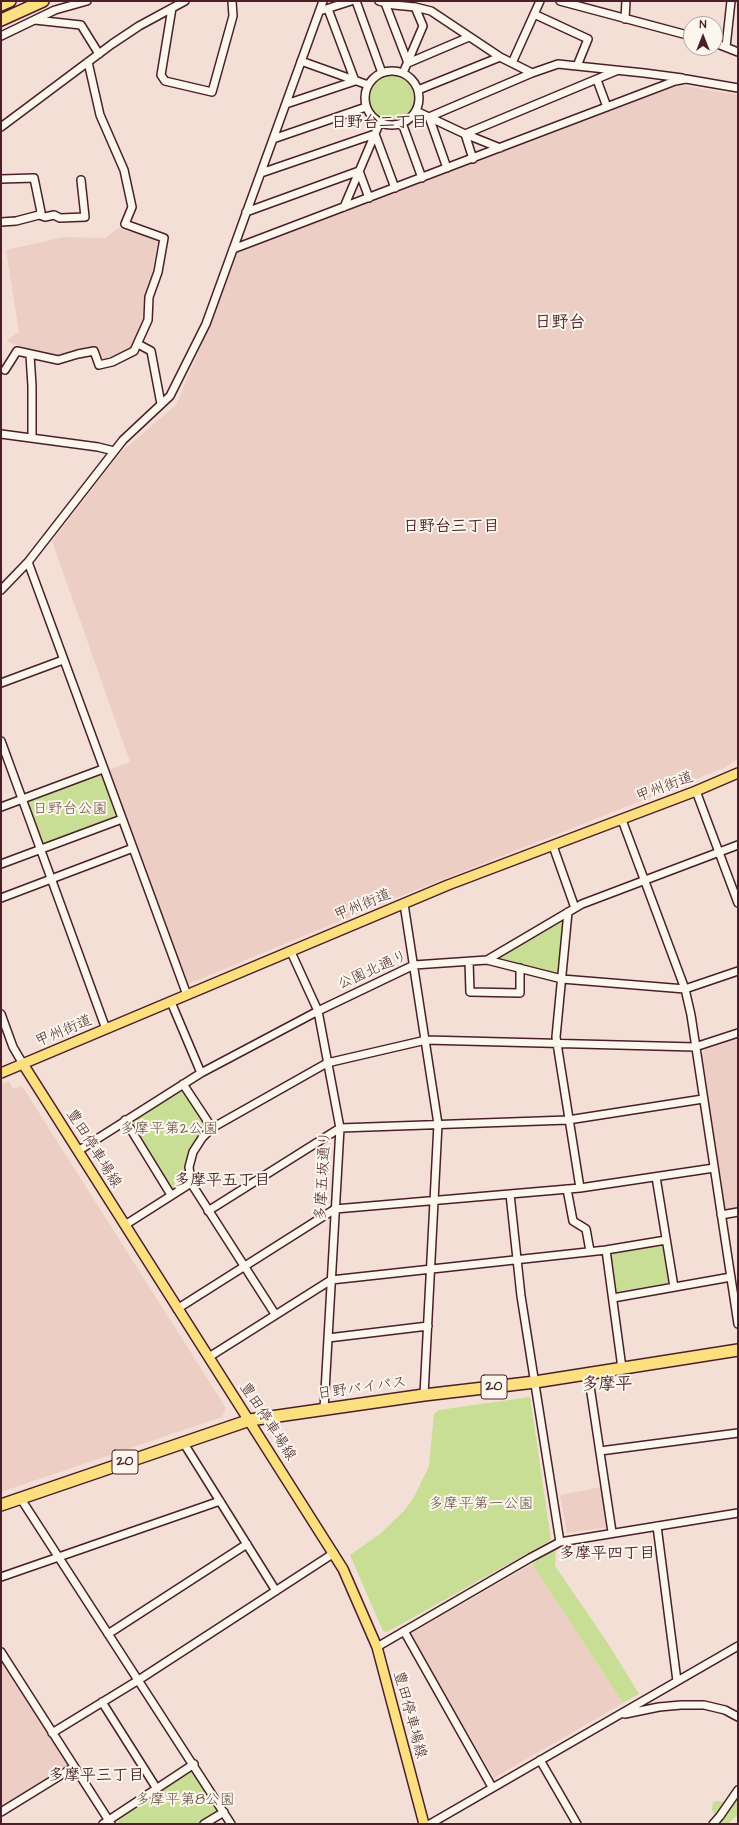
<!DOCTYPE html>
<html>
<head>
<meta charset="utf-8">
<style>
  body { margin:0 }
  #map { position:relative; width:739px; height:1825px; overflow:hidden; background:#f3dfd5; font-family:"Architects Daughter",sans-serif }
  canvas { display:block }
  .frame { position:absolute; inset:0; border:2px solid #4a1f2b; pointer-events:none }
  .north { position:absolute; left:683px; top:16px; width:40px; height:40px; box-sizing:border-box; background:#fbf7ec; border:1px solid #b4a19f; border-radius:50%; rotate:0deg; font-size:11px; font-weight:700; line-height:16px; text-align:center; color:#4a1f2b }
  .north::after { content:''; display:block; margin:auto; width:14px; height:18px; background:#4a1f2b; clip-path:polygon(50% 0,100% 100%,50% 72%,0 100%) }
</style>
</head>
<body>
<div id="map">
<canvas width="739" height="1825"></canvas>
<div class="frame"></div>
<div class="north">N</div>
</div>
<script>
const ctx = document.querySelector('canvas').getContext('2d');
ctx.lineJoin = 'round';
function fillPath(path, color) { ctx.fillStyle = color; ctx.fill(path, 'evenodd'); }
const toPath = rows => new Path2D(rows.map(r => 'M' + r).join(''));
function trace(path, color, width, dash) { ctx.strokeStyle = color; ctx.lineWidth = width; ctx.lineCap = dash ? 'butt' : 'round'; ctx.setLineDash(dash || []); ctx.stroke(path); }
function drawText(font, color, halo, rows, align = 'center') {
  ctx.font = font + ' "Architects Daughter","Klee One",sans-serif'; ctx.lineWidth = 4; ctx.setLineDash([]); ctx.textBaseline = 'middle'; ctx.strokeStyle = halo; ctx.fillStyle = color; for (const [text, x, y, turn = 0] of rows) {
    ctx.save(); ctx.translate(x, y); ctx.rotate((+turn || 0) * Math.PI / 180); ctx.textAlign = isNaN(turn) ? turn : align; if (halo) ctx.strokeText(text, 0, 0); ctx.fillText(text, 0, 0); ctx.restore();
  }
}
const built = toPath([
  [680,85,738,95,738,759,724,768,373,907,186,985,106,771,130,762,52,541,120,453,176,405,208,329,236,252],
  [118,228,158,240,152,273,144,296,144,319,132,349,100,361,97,347,59,355,32,350,6,341,19,332,6,250,64,237,105,238],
  [738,1039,738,1209,725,1211,702,1054,705,1049],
  [9,1081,13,1089,22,1086,226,1408,222,1417,1,1492,1,1085],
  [601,1487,608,1527,567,1533,560,1495],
  [532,1564,623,1703,494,1778,410,1634],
  [1,1652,74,1767,1,1812]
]);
const green = toPath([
  '369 98a24 24 0 1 1 48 0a24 24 0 1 1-48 0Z',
  [100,770,118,820,40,849,22,799],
  [563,919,558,973,495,958],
  [183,1084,212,1128,193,1152,191,1183,171,1195,125,1120],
  [662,1244,668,1283,615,1292,610,1253],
  [530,1397,551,1540,387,1632,383,1631,350,1555,380,1534,404,1511,414,1497,429,1466,434,1414,439,1410],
  [556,1548,555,1566,607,1642,639,1694,623,1703,532,1564],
  [192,1770,219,1811,198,1824,120,1824,116,1819],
  [738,1796,738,1814,728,1824,719,1824,712,1810,713,1802,718,1801,732,1804]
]);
const minor = toPath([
  [356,1,382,73],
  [379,1,394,5,415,7,431,11,500,57,532,73,558,64,644,73,682,78],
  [560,1,691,36],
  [385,3,408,63,469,37],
  [172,8,161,75,165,81,212,92,233,16,232,1],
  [323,10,351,1],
  [534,14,588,39,577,66],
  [625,19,626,1],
  [35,20,81,25,99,54],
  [1,36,55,10,87,1],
  [715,43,738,52],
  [726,47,731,1],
  [301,61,368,85],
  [512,63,540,1],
  '365 98a27 27 0 1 1 54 0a27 27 0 1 1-54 0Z',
  [403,73,423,26,415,7],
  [597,80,607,107],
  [418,90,500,57],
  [286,104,355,81,328,9],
  [416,111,465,134,500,148],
  [402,123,422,178],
  [1,127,112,44,139,26,185,1],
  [273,139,366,107],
  [473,159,465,134,616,71],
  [447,168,429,117,532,73],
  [261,173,375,134,395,188],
  [1,179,34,178,41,212,39,215,16,221,1,222],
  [344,207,380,122],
  [246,212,359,171,369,198],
  [39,215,45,217,54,215,60,218,85,217,81,180],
  [233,249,675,81,686,79,738,88],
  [138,344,151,351,161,404],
  [30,355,32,386,32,438],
  [5,370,17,351,58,360,78,354,94,351,99,365,112,362,134,351,148,320,149,297,158,272,164,238,125,224,132,207,124,170,100,115,88,62],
  [1,434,98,447,114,451],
  [28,562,187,995],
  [1,590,28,562,123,440,170,396,206,324,323,1],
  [1,683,63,660],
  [1,741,106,1029],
  [696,791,738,903],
  [1,807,103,769],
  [622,820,685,989,691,1015,738,1324],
  [553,846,575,908],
  [1,864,122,819],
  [1,898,133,848],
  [404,904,438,1124,424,1395],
  [568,912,556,1037,580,1188],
  [291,952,318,1011,340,1128,324,1409],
  [487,960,582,904,738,845],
  [469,961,470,992,520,993,520,968],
  [171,1002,201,1073],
  [1,1014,13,1047,23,1064],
  [183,1084,212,1128],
  [125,1120,171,1195],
  [78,1151,201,1073,318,1011,414,965,487,960,562,979,685,989,738,971],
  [656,1177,674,1287],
  [567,1189,573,1221,586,1229,590,1251],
  [510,1194,521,1296,560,1542],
  [208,1211,340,1128,568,1120,703,1099],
  [721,1215,738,1212],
  [125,1225,191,1183],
  [606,1250,622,1368],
  [613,1298,731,1277],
  [177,1309,335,1209,580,1188,714,1168],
  [275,1314,191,1183,189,1167,193,1152,202,1138,212,1128,327,1063,426,1040,695,1047,738,1033],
  [328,1338,428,1326],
  [209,1357,331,1280,606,1250,666,1240],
  [588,1373,612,1532],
  [183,1442,276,1591],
  [600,1451,738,1433],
  [21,1499,231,1824],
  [657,1526,677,1681],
  [1,1577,220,1501],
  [404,1631,492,1787],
  [108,1634,247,1544],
  [377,1647,530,1558,560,1542,738,1513],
  [1,1652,111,1824],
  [102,1702,157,1789],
  [625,1714,659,1707,681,1705,704,1705,725,1710,738,1717],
  [52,1733,137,1681,334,1553],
  [540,1760,577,1824],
  [1,1812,74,1767],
  [103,1824,194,1764],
  [204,1824,224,1812],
  [430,1824,738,1646],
  [713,1824,720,1816,738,1790]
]);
const major = toPath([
  [23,1064,343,1569,377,1647,424,1824],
  [1,1073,448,885,696,791,738,773]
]);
const highway = toPath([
  [1,5,10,1],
  [1,20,43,1],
  [1,1505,250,1420,424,1395,535,1382,738,1350]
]);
const shields = [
  [494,1387,26],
  [125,1462,26]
];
const shieldNames = [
  ["20",494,1387],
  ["20",125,1462]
];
const streetNames = [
  ["甲州街道",665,788,-21],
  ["甲州街道",363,906,-23],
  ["公園北通り",373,971,-24],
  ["甲州街道",64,1032,-23],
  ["豊田停車場線",93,1149,58],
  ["多摩五坂通り",324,1176,-87],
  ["日野バイパス",362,1389,-8],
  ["豊田停車場線",267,1422,57],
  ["豊田停車場線",409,1715,75]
];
const parkNames = [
  ["日野台公園",70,810],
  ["多摩平第2公園",169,1130],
  ["多摩平第一公園",481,1505],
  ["多摩平第8公園",185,1801]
];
const neighbourhoodNames = [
  ["日野台二丁目",379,124],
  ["日野台三丁目",451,528],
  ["多摩平五丁目",222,1182],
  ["多摩平四丁目",607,1555],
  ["多摩平三丁目",96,1777]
];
const quarterNames = [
  ["日野台",560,323],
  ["多摩平",607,1385]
];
fillPath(built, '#edcec5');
fillPath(green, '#c7de94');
trace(minor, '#4a1f2b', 10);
trace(major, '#4a1f2b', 12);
trace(highway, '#4a1f2b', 14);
trace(minor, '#fbf7ec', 7);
trace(major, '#fce080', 9);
trace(highway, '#fce080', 11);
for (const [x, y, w] of shields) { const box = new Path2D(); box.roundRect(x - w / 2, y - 12, w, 24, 3); ctx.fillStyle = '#fbf7ec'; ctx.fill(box); trace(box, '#4a1f2b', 1); }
drawText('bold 14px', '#4a1f2b', null, shieldNames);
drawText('15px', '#4a1f2b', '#fbf7ec', streetNames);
drawText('15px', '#694f45', '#fbf7ec', parkNames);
drawText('bold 16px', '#4a1f2b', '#fbf7ec', neighbourhoodNames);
drawText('bold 17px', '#4a1f2b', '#fbf7ec', quarterNames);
</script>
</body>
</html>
